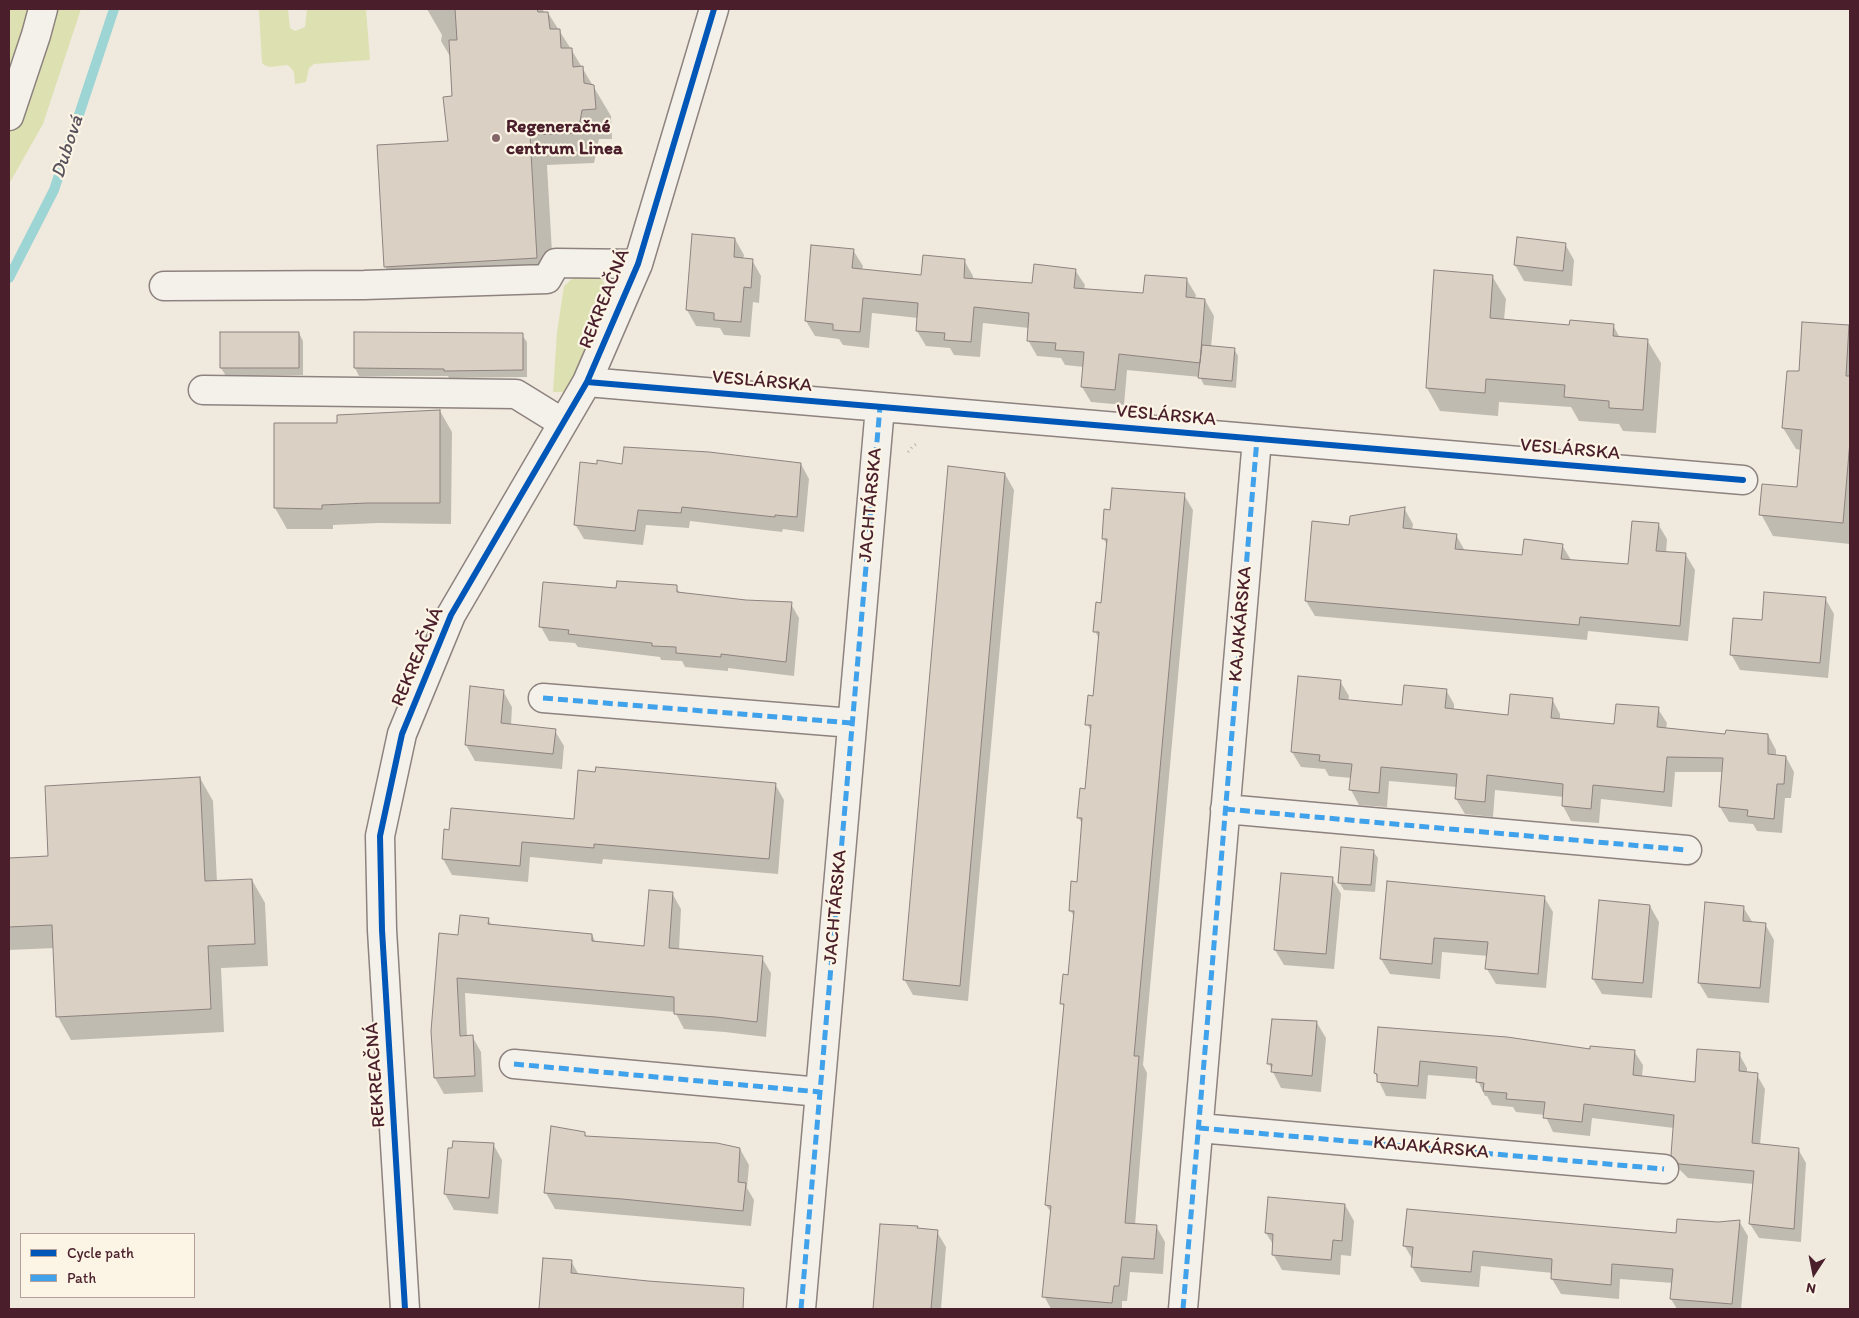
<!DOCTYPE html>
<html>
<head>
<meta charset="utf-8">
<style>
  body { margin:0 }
  #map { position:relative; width:1859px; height:1318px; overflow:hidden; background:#f0eade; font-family:Itim,sans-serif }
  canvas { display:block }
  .frame { position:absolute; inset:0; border:10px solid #4a1f2b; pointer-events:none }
  .legend { position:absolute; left:20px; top:1233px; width:175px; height:65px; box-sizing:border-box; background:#fcf5e5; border:1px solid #b59f9b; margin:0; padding:6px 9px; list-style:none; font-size:15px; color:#4a1f2b }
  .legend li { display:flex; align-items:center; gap:10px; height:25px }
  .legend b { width:25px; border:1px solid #b59f9b }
  .north { position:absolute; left:1789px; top:1248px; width:50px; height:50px; -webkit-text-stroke:4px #fcf5e5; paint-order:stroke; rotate:191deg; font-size:14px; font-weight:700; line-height:20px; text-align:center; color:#4a1f2b }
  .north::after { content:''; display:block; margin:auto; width:18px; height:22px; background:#4a1f2b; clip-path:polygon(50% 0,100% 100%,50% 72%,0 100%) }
</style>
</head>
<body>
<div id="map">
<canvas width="1859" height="1318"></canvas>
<div class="frame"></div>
<ul class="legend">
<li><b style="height:6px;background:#0057b8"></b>Cycle path</li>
<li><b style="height:6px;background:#40a2eb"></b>Path</li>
</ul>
<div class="north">N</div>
</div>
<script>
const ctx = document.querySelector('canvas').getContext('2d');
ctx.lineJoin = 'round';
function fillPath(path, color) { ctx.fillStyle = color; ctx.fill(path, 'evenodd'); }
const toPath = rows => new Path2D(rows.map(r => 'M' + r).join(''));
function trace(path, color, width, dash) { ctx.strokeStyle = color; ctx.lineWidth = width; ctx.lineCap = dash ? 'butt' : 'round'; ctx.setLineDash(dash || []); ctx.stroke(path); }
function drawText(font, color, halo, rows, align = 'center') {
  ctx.font = font + ' Itim,sans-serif'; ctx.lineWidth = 4.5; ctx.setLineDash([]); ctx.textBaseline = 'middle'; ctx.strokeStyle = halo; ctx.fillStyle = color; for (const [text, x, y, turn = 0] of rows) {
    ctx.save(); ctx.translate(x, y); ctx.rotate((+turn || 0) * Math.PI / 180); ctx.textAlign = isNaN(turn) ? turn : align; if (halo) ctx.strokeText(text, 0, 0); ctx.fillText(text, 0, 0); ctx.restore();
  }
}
const green = toPath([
  [9,9,81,9,43,124,9,184],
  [260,9,288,9,290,28,295,31,305,27,307,9,366,9,370,60,314,64,309,68,306,82,295,84,294,72,291,68,287,65,270,67,264,65,262,63,259,11],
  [581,271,597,272,615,300,568,392,553,392,557,332,564,286]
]);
const shadow = toPath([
  [427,9,542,9,545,13,548,13,571,49,611,116,612,139,599,139,594,163,547,165,554,288,402,296,385,266,450,142,454,97,451,58,441,41,442,35],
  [735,239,744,255,743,259,752,260,761,276,759,303,753,302,750,337,724,335,720,328,696,326,687,310],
  [1565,244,1574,260,1572,286,1524,281,1515,265],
  [853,250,863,266,862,270,922,276,964,260,973,276,973,280,1033,284,1075,270,1085,285,1084,290,1144,294,1187,280,1196,295,1195,299,1205,300,1214,316,1211,347,1234,349,1238,356,1236,388,1204,385,1200,377,1127,370,1124,405,1091,402,1082,387,1084,367,1065,365,1061,358,1037,356,1028,340,1029,328,983,323,980,357,954,355,950,348,926,346,917,331,918,318,872,313,869,348,843,345,839,339,815,336,806,321],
  [1492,276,1506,299,1504,320,1571,326,1613,325,1620,338,1647,340,1661,363,1656,433,1623,431,1619,424,1579,421,1571,407,1499,402,1498,416,1440,411,1427,388],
  [1849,326,1850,329,1850,544,1773,536,1761,514,1798,488,1801,450,1796,449,1783,428,1801,373],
  [299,333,303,341,303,375,226,376,221,368,221,334],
  [355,334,522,335,527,342,527,377,449,378,448,376,359,376,355,368],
  [440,411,452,432,451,524,379,523,333,525,333,529,287,529,275,508,338,424],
  [801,464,809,479,804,532,783,529,782,532,690,521,689,528,646,525,643,545,584,539,575,524,623,465],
  [1005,474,1014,490,968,1001,913,995,904,979],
  [1184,495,1193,510,1143,1065,1147,1073,1135,1225,1156,1226,1165,1242,1163,1274,1130,1272,1127,1301,1122,1301,1122,1309,1051,1309,1044,1296,1052,1214,1046,1205,1065,1009,1062,1003,1070,976,1075,918,1070,910,1078,883,1083,825,1078,817,1086,790,1092,733,1087,724,1094,697,1099,639,1095,631,1103,604,1108,546,1103,538,1111,511],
  [1404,508,1413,524,1412,531,1456,535,1465,551,1523,557,1562,545,1571,560,1629,565,1658,524,1667,539,1666,553,1686,555,1695,570,1688,641,1588,631,1587,640,1315,616,1306,601],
  [676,587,680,593,746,601,791,604,799,618,794,676,728,668,728,671,685,667,682,661,661,660,660,657,578,647,575,643,549,641,541,627,617,589],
  [1825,598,1834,614,1828,678,1740,670,1731,654,1763,622],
  [1340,681,1349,696,1348,701,1403,707,1446,690,1454,704,1454,710,1510,716,1552,699,1560,714,1560,720,1615,726,1658,709,1667,723,1666,729,1727,736,1768,735,1776,750,1776,756,1786,757,1794,772,1791,798,1785,798,1782,833,1757,831,1753,824,1729,822,1720,807,1723,772,1675,772,1672,807,1601,799,1599,823,1571,821,1563,806,1564,797,1495,790,1493,817,1465,814,1456,799,1457,787,1389,781,1387,807,1359,805,1351,790,1352,778,1329,776,1325,769,1301,767,1292,752],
  [503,691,512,707,511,725,555,731,564,746,562,769,475,761,466,745],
  [200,778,213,801,217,882,252,880,265,903,268,966,221,968,224,1032,71,1040,58,1017,55,948,9,950,9,859,50,857],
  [775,784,784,800,778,874,603,859,602,864,530,857,528,882,452,875,443,859,451,831,575,820],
  [1373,851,1378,858,1375,892,1344,890,1339,882],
  [1332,878,1341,894,1334,969,1284,965,1275,950],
  [1388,883,1544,897,1553,912,1546,988,1496,984,1487,969,1488,956,1442,952,1440,979,1390,974,1381,959],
  [672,893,681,909,679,950,762,958,771,973,766,1037,725,1032,684,1029,675,1012,465,993,467,1036,472,1036,481,1052,483,1092,444,1094,435,1078,459,937,488,919,492,926,592,935,596,943,645,947],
  [1650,906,1659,922,1652,998,1602,994,1593,979],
  [1743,907,1753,923,1765,924,1774,940,1769,1003,1708,998,1699,983],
  [1317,1023,1326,1038,1321,1092,1281,1088,1269,1064],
  [1379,1028,1591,1050,1634,1051,1643,1065,1642,1077,1696,1083,1739,1054,1747,1068,1747,1074,1757,1075,1765,1089,1760,1145,1798,1149,1806,1163,1801,1242,1759,1238,1750,1224,1754,1184,1688,1178,1680,1170,1672,1155,1674,1128,1592,1118,1590,1136,1553,1132,1545,1115,1516,1112,1513,1107,1492,1105,1487,1096,1485,1096,1477,1079,1428,1075,1426,1099,1386,1096,1375,1073],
  [585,1134,587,1137,740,1149,749,1165,747,1188,754,1200,751,1226,555,1209,546,1193],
  [493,1144,502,1160,498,1214,454,1210,445,1194],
  [1345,1205,1354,1221,1351,1256,1341,1255,1340,1275,1282,1270,1273,1254,1274,1246,1266,1233],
  [1739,1221,1748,1236,1741,1309,1677,1309,1671,1299,1673,1283,1620,1279,1619,1299,1561,1294,1552,1279,1553,1273,1481,1266,1479,1287,1421,1282,1412,1267,1413,1260,1404,1245,1677,1234,1718,1223],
  [882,1225,937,1232,946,1247,941,1309,874,1309],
  [545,1259,571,1261,579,1275,737,1304,740,1309,540,1309]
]);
const stream = toPath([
  [9,278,54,190,114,9]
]);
const building = toPath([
  [455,9,537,9,538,12,548,12,550,29,560,29,561,48,572,48,573,67,583,66,584,83,594,85,596,109,582,110,578,133,530,135,537,258,384,267,377,145,448,141,443,97,452,96,449,40,457,40,455,9],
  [692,234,735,238,734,257,753,259,751,288,744,287,741,322,714,320,714,313,686,310,692,234],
  [1517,237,1566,243,1563,271,1514,265,1517,237],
  [811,245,854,249,852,268,921,275,923,255,965,259,964,278,1032,283,1034,264,1076,269,1074,288,1143,293,1145,275,1187,278,1186,297,1205,299,1200,363,1119,354,1115,390,1081,387,1084,352,1055,350,1056,343,1027,341,1029,313,974,307,971,342,944,340,945,333,916,331,918,303,863,298,860,332,833,330,833,324,805,321,811,245],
  [1434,270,1493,275,1490,318,1569,325,1570,320,1614,324,1613,336,1648,339,1643,410,1609,408,1609,401,1564,397,1565,385,1486,379,1485,393,1426,388,1434,270],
  [1802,322,1849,325,1846,376,1850,376,1850,441,1843,523,1759,515,1762,484,1797,487,1802,430,1782,428,1787,371,1799,371,1802,322],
  [220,332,299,332,299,368,220,368,220,332],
  [354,332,523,333,523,370,444,371,444,369,354,368,354,332],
  [1202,345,1235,348,1232,381,1198,378,1202,345],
  [440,410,440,503,367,503,322,505,322,509,274,508,274,423,337,423,337,415,440,410],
  [624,447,709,452,801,463,797,517,775,515,775,517,682,507,681,513,638,510,635,531,574,525,580,462,597,464,597,460,622,464,624,447],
  [948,466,1005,473,960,986,903,980,948,466],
  [1112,488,1185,493,1134,1056,1139,1056,1125,1223,1157,1225,1154,1259,1122,1257,1119,1286,1114,1286,1112,1303,1042,1297,1051,1206,1045,1205,1064,1004,1060,1004,1063,974,1068,975,1074,911,1069,911,1071,881,1077,882,1082,818,1077,818,1080,788,1085,789,1091,725,1085,725,1088,695,1093,696,1099,632,1093,632,1096,602,1101,603,1107,539,1102,539,1104,509,1110,510,1112,488],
  [1405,507,1403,528,1457,534,1455,549,1522,555,1524,539,1563,544,1561,559,1628,564,1632,521,1659,523,1656,551,1686,553,1680,626,1580,617,1579,625,1305,601,1312,521,1349,525,1350,516,1405,507],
  [617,581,677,585,677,592,746,600,792,602,786,662,721,654,721,657,676,653,676,647,652,646,652,643,568,634,569,630,539,627,543,582,616,588,617,581],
  [1764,592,1826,597,1820,663,1730,655,1733,618,1762,620,1764,592],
  [1298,676,1341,680,1339,699,1402,705,1404,685,1447,689,1445,708,1508,715,1510,694,1553,698,1551,718,1614,724,1616,704,1659,707,1657,727,1725,734,1726,730,1768,734,1768,754,1786,756,1784,784,1777,784,1774,819,1747,816,1748,810,1719,807,1723,758,1667,757,1664,792,1593,785,1591,809,1562,806,1563,784,1487,775,1485,802,1455,799,1457,774,1381,767,1379,793,1349,790,1352,764,1319,761,1320,755,1291,752,1298,676],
  [470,686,504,690,501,723,556,729,553,754,465,745,470,686],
  [596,767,776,783,769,859,594,844,594,848,522,842,520,866,442,859,444,829,449,830,451,808,574,819,578,770,595,772,596,767],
  [200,777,205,881,252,879,255,944,208,946,211,1009,56,1017,52,925,9,927,9,858,48,856,45,786,200,777],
  [1341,847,1374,850,1371,885,1338,883,1341,847],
  [1281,873,1333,877,1326,954,1274,950,1281,873],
  [1387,881,1545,896,1538,974,1485,969,1488,942,1434,938,1432,964,1380,959,1387,881],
  [649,890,673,892,669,948,763,956,757,1022,716,1017,674,1014,674,997,457,978,460,1036,473,1035,475,1076,434,1078,431,1031,439,933,458,935,460,915,489,918,488,924,592,934,592,941,644,946,649,890],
  [1599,900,1650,905,1643,983,1592,979,1599,900],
  [1705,902,1744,906,1743,921,1766,923,1760,988,1698,983,1705,902],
  [1272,1019,1317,1021,1312,1076,1271,1072,1272,1064,1267,1064,1272,1019],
  [1378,1027,1507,1037,1590,1049,1590,1046,1635,1050,1633,1075,1695,1082,1697,1049,1740,1052,1739,1071,1758,1073,1752,1143,1799,1148,1794,1229,1749,1224,1754,1171,1679,1164,1671,1155,1674,1115,1584,1104,1582,1122,1543,1118,1545,1102,1506,1099,1507,1093,1483,1091,1484,1083,1476,1082,1477,1067,1420,1061,1418,1086,1377,1082,1377,1074,1374,1073,1378,1027],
  [551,1126,585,1132,585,1136,717,1143,740,1148,738,1182,746,1183,743,1211,622,1199,544,1193,551,1126],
  [453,1141,494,1143,489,1198,444,1194,448,1148,452,1148,453,1141],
  [1268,1197,1345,1204,1342,1241,1333,1240,1331,1260,1272,1255,1273,1234,1265,1233,1268,1197],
  [1407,1209,1676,1233,1677,1219,1718,1222,1740,1220,1732,1304,1670,1299,1673,1269,1612,1264,1611,1285,1551,1279,1552,1259,1473,1251,1471,1272,1411,1267,1413,1247,1403,1246,1407,1209],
  [880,1224,918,1226,917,1228,938,1230,931,1309,873,1309,880,1224],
  [543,1258,572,1260,571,1273,648,1281,744,1288,743,1309,539,1309,543,1258]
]);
const path = toPath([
  [908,452,913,446,918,443]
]);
const minor = toPath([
  [9,116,36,35,43,9],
  [164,286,364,285,547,279,556,263,638,264],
  [587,382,1743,480],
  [203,390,516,394,563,423],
  [543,698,852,723],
  [1225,809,1687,850],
  [514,1064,820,1092],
  [1199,1128,1664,1169],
  [405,1309,382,930,380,836,402,734,451,615,587,382,638,264,714,9],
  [801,1309,880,407],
  [1183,1309,1257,439]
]);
const quiet = toPath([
  [543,698,852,723],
  [1225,809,1687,850],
  [514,1064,820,1092],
  [1199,1128,1664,1169],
  [801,1309,880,407],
  [1183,1309,1257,439]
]);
const cycleway = toPath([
  [587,382,1743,480],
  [405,1309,382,930,380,836,402,734,451,615,587,382,638,264,714,9]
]);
const markers = [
  [496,138,5,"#84666a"]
];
const poiNames = [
  ["Regeneračné",506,127],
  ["centrum Linea",506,149]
];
const streetNames = [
  ["REKREAČNÁ",605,299,-68],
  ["VESLÁRSKA",762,382,5],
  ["VESLÁRSKA",1166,416,5],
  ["VESLÁRSKA",1570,450,5],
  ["JACHTÁRSKA",871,505,-85],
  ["KAJAKÁRSKA",1241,624,-85],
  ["REKREAČNÁ",418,657,-67],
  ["JACHTÁRSKA",836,907,-85],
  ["REKREAČNÁ",376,1075,-94],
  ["KAJAKÁRSKA",1431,1148,5]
];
const waterNames = [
  ["Dubová",68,147,-72]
];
fillPath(green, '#dde1b1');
fillPath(shadow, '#0003');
trace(stream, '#9dd4d4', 10);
fillPath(building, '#dad0c3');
trace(building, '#8d827f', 1);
trace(minor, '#8d827f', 31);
trace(path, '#b7afac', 3, [1, 4]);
trace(minor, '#f4f1ea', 28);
trace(quiet, '#40a2eb', 5, [10, 5]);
trace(cycleway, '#0057b8', 6);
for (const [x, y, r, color] of markers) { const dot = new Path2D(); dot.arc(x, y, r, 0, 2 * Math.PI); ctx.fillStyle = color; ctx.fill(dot); trace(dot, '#fcf5e5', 2); }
drawText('bold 19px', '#4a1f2b', '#fcf5e5', poiNames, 'left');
drawText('19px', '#4a1f2b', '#fcf5e5', streetNames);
drawText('italic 20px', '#58535d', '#fcf5e5', waterNames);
</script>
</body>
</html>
